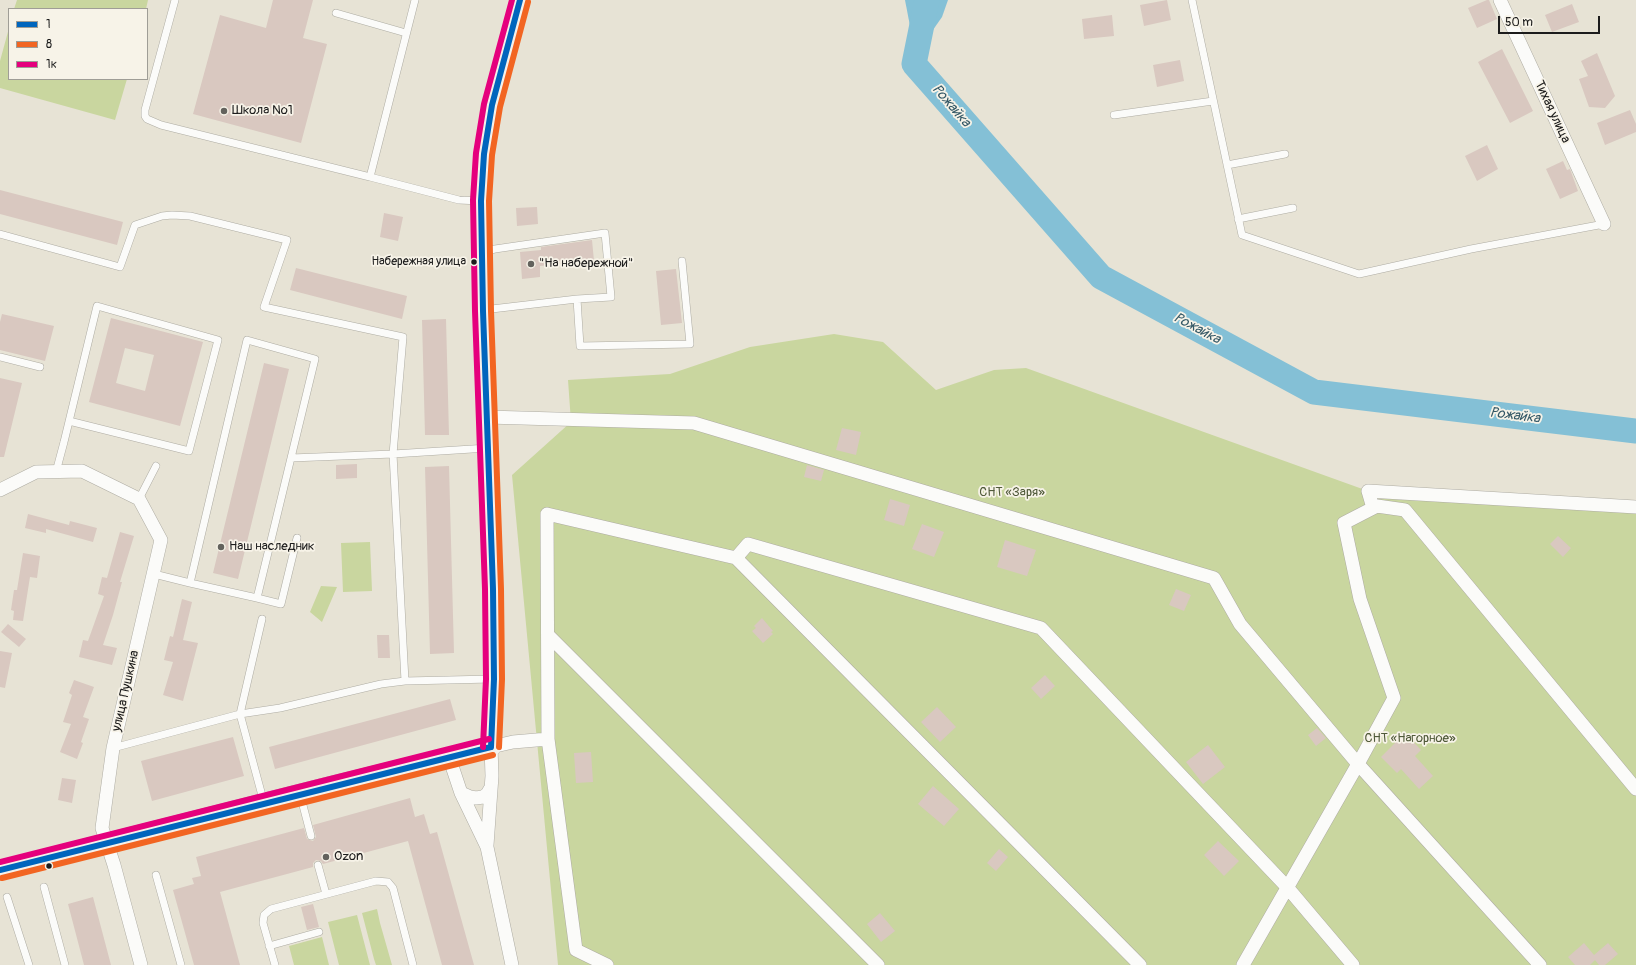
<!DOCTYPE html>
<html>
<head>
<meta charset="utf-8">
<style>
  body { margin:0 }
  #map { position:relative; width:1636px; height:965px; overflow:hidden; background:#e7e3d5; font-family:Pangolin,sans-serif }
  canvas { display:block }
  .legend { position:absolute; left:8px; top:8px; width:140px; height:72px; box-sizing:border-box; background:#f7f3e8; border:1px solid #9f9d96; margin:0; padding:5px 7px; list-style:none; font-size:12px; color:#1c1c1c }
  .legend li { display:flex; align-items:center; gap:8px; height:20px }
  .legend b { width:20px; border:1px solid #9f9d96 }
  .scale { position:absolute; left:1498px; top:16px; width:102px; height:18px; box-sizing:border-box; border:2px solid #1c1c1c; border-top:0; padding-left:5px; font-size:12px; line-height:14px; white-space:nowrap; color:#1c1c1c; -webkit-text-stroke:3px #f7f3e8; paint-order:stroke }
</style>
</head>
<body>
<div id="map">
<canvas width="1636" height="965"></canvas>
<ul class="legend">
<li><b style="height:5px;background:#0065bd"></b>1</li>
<li><b style="height:5px;background:#f26522"></b>8</li>
<li><b style="height:5px;background:#e5007d"></b>1к</li>
</ul>
<div class="scale">50 m</div>
</div>
<script>
const ctx = document.querySelector('canvas').getContext('2d');
ctx.lineJoin = 'round';
function fillPath(path, color) { ctx.fillStyle = color; ctx.fill(path, 'evenodd'); }
const toPath = rows => new Path2D(rows.map(r => 'M' + r).join(''));
function trace(path, color, width, dash) { ctx.strokeStyle = color; ctx.lineWidth = width; ctx.lineCap = dash ? 'butt' : 'round'; ctx.setLineDash(dash || []); ctx.stroke(path); }
function drawText(font, color, halo, rows, align = 'center') {
  ctx.font = font + ' Pangolin,sans-serif'; ctx.lineWidth = 3.5; ctx.setLineDash([]); ctx.textBaseline = 'middle'; ctx.strokeStyle = halo; ctx.fillStyle = color; for (const [text, x, y, turn = 0] of rows) {
    ctx.save(); ctx.translate(x, y); ctx.rotate((+turn || 0) * Math.PI / 180); ctx.textAlign = isNaN(turn) ? turn : align; if (halo) ctx.strokeText(text, 0, 0); ctx.fillText(text, 0, 0); ctx.restore();
  }
}
const green = toPath([
  [17,0,148,0,146,9,14,9],
  [9,28,9,79,127,79,115,120,0,88,0,61],
  [834,334,883,342,936,390,994,370,1026,368,1368,491,1636,506,1636,965,558,965,512,475,571,422,568,380,670,374,750,347],
  [370,542,372,591,343,592,341,543],
  [321,586,337,587,322,622,310,612],
  [377,909,380,923,392,965,376,965,374,959,362,913],
  [357,915,370,965,339,965,328,922],
  [322,937,329,965,294,965,289,946]
]);
const water = toPath([
  [905,0,948,0,942,17,928,37,915,34,910,26]
]);
const river = toPath([
  [927,0,914,64,1101,277,1314,392,1636,431]
]);
const building = toPath([
  [273,0,313,0,303,38,327,44,301,143,193,114,220,15,266,28],
  [1167,0,1171,20,1144,26,1140,5],
  [1487,0,1489,0,1497,19,1477,28,1468,8],
  [1572,4,1579,22,1552,32,1545,15],
  [1112,15,1114,36,1084,39,1082,19],
  [1502,49,1533,111,1510,123,1478,62],
  [1597,53,1615,96,1605,108,1589,107,1579,79,1588,76,1581,61],
  [1180,60,1184,81,1157,87,1153,65],
  [1630,110,1636,124,1636,132,1605,145,1597,123],
  [1487,145,1498,169,1477,181,1465,156],
  [1563,161,1567,170,1570,169,1578,191,1560,199,1546,169],
  [0,190,123,222,117,245,0,214],
  [537,207,538,224,517,226,516,208],
  [384,213,403,217,398,241,380,237],
  [592,240,594,261,540,266,540,277,522,279,520,252,541,250,541,247],
  [296,268,407,296,402,319,290,290],
  [676,269,682,323,661,325,656,271],
  [2,314,54,326,45,361,0,350,0,322],
  [111,318,203,342,180,426,89,402],
  [125,348,154,355,145,391,116,383],
  [446,319,449,435,425,435,422,320],
  [264,363,289,369,238,579,213,573],
  [0,378,22,383,4,457,0,457],
  [842,428,861,432,856,455,836,450],
  [357,464,357,478,336,479,336,465],
  [807,465,824,470,821,481,804,477],
  [449,466,454,653,430,654,425,467],
  [890,499,910,505,904,526,884,520],
  [28,514,69,525,70,521,97,528,93,542,46,529,46,533,25,528],
  [922,524,944,532,934,557,912,549],
  [120,532,134,536,120,582,122,582,113,615,103,645,117,648,112,665,79,657,83,640,88,641,104,596,98,594,102,577,107,578],
  [1558,536,1571,548,1563,557,1550,544],
  [1005,540,1036,550,1027,576,997,567],
  [23,553,40,556,37,578,30,577,23,621,13,620,14,611,11,610,14,590,17,590],
  [1176,589,1191,595,1184,611,1169,605],
  [182,599,192,602,183,640,198,643,183,701,163,695,173,662,164,660,170,636,173,637],
  [762,618,773,631,771,632,773,634,763,643,752,631,756,628,754,626],
  [8,624,26,639,19,647,1,632],
  [377,635,389,635,390,658,378,658],
  [0,651,12,653,5,688,0,687],
  [1045,675,1055,686,1041,699,1031,688],
  [74,680,94,687,83,717,89,719,81,742,83,743,77,759,60,752,71,724,63,722,72,695,69,693],
  [450,699,456,720,275,769,269,747],
  [937,707,956,727,940,742,921,722],
  [1317,728,1326,738,1316,746,1308,735],
  [1405,733,1421,750,1415,756,1433,776,1419,789,1401,769,1397,773,1381,757],
  [233,737,244,776,152,801,141,761],
  [1208,745,1225,767,1203,784,1186,762],
  [591,752,593,782,576,783,574,753],
  [62,778,76,780,72,803,58,800],
  [933,786,959,809,944,826,918,804],
  [410,798,415,817,424,814,430,834,437,832,474,965,442,965,408,841,323,864,321,861,316,860,313,863,313,867,220,892,240,965,194,965,173,890,194,884,192,878,201,876,196,857,304,828,307,839,313,841,316,837,313,825],
  [1218,841,1239,861,1224,876,1204,855],
  [999,849,1008,857,996,871,987,863],
  [93,897,111,965,84,965,68,904],
  [313,904,319,927,307,930,301,907],
  [880,913,895,931,881,942,867,924],
  [1584,943,1594,955,1608,943,1618,954,1605,965,1599,965,1595,960,1590,965,1575,965,1568,957]
]);
const lane = toPath([
  [175,0,145,110,145,116,147,119,161,125,370,177],
  [415,0,370,177,459,200,480,201],
  [1192,0,1242,235,1359,274,1471,249,1604,224],
  [336,13,406,33],
  [1114,115,1213,101],
  [1227,165,1285,154],
  [1238,219,1293,208],
  [0,234,120,267,135,225,162,216,172,215,190,216,287,240,264,307,403,337,393,454,291,458],
  [577,299,580,346,690,344,682,261],
  [483,310,577,299,611,297,605,233,495,249,483,252],
  [0,357,40,367],
  [56,472,64,442,97,306,218,340,189,451,69,421],
  [139,499,156,466],
  [154,574,190,583,257,598,315,359,247,340,190,583],
  [257,598,281,604,297,538],
  [262,619,240,714,264,803],
  [405,681,492,679],
  [113,748,240,714,280,708,381,684,405,681,393,454,488,448],
  [300,794,311,836],
  [318,865,326,894],
  [156,875,181,965],
  [44,887,65,965],
  [7,897,29,965],
  [269,946,319,932],
  [275,965,263,923,264,915,271,909,376,881,388,882,393,888,413,965]
]);
const street = toPath([
  [1500,0,1604,224],
  [487,417,694,423,1214,578,1240,624,1358,764,1243,965],
  [0,490,36,472,82,471,139,499,161,540,113,748,102,828,114,865,141,965],
  [1373,508,1368,491,1636,507],
  [736,558,748,544,1041,628,1287,887,1353,965],
  [548,635,878,965],
  [449,757,461,793,487,847,512,965],
  [461,793,470,797,476,798,483,797,487,794,490,789],
  [487,845,492,776,491,747,513,742,548,739],
  [607,965,576,950,548,739,547,514,736,558,1140,965],
  [1540,965,1358,764,1394,698,1360,599,1344,523,1377,506,1405,510,1636,789]
]);
const secondary = toPath([
  [0,870,323,788,491,747,494,679,493,589,483,311,481,201,484,154,492,105,520,0]
]);
const bus1 = toPath([
  [491,747,494,679,493,589,483,311,481,201,484,154,492,105,520,0],
  [0,870,491,747]
]);
const bus2 = toPath([
  [499,747,502,679,501,589,491,311,489,201,492,155,500,107,528,2],
  [2,878,493,755]
]);
const bus3 = toPath([
  [483,747,486,679,485,589,475,311,473,200,476,153,484,104,512,0],
  [0,862,489,739]
]);
const markers = [
  [224,111,4,"#63625d"],
  [474,262,3.5,"#1c1c1c"],
  [531,264,4,"#63625d"],
  [221,547,4,"#63625d"],
  [326,857,4,"#63625d"],
  [49,866,3.5,"#1c1c1c"]
];
const busNames = [
  ["Набережная улица",466,262]
];
const poiNames = [
  ["Школа №1",232,111],
  ["\"На набережной\"",539,264],
  ["Наш наследник",229,547],
  ["Ozon",334,857]
];
const streetNames = [
  ["Тихая улица",1552,112,65],
  ["улица Пушкина",126,691,-77]
];
const parkNames = [
  ["СНТ «Заря»",1012,493],
  ["СНТ «Нагорное»",1410,739]
];
const waterNames = [
  ["Рожайка",951,106,49],
  ["Рожайка",1197,329,28],
  ["Рожайка",1515,416,7]
];
fillPath(green, '#c9d69f');
fillPath(water, '#84c0d6');
trace(river, '#84c0d6', 25);
fillPath(building, '#d9c8c0');
trace(lane, '#aeaca3', 8);
trace(street, '#aeaca3', 14);
trace(secondary, '#aeaca3', 20);
trace(lane, '#fbfbf9', 7);
trace(street, '#fbfbf9', 13);
trace(secondary, '#f5f1eb', 19);
trace(bus1, '#0065bd', 6);
trace(bus2, '#f26522', 6);
trace(bus3, '#e5007d', 6);
for (const [x, y, r, color] of markers) { const dot = new Path2D(); dot.arc(x, y, r, 0, 2 * Math.PI); ctx.fillStyle = color; ctx.fill(dot); trace(dot, '#f7f3e8', 1.5); }
drawText('12px', '#1c1c1c', '#f7f3e8', busNames, 'right');
drawText('13px', '#1c1c1c', '#f7f3e8', poiNames, 'left');
drawText('13px', '#1c1c1c', '#f7f3e8', streetNames);
drawText('13px', '#505a3a', '#f7f3e8', parkNames);
drawText('italic 14px', '#345866', '#f7f3e8', waterNames);
</script>
</body>
</html>
